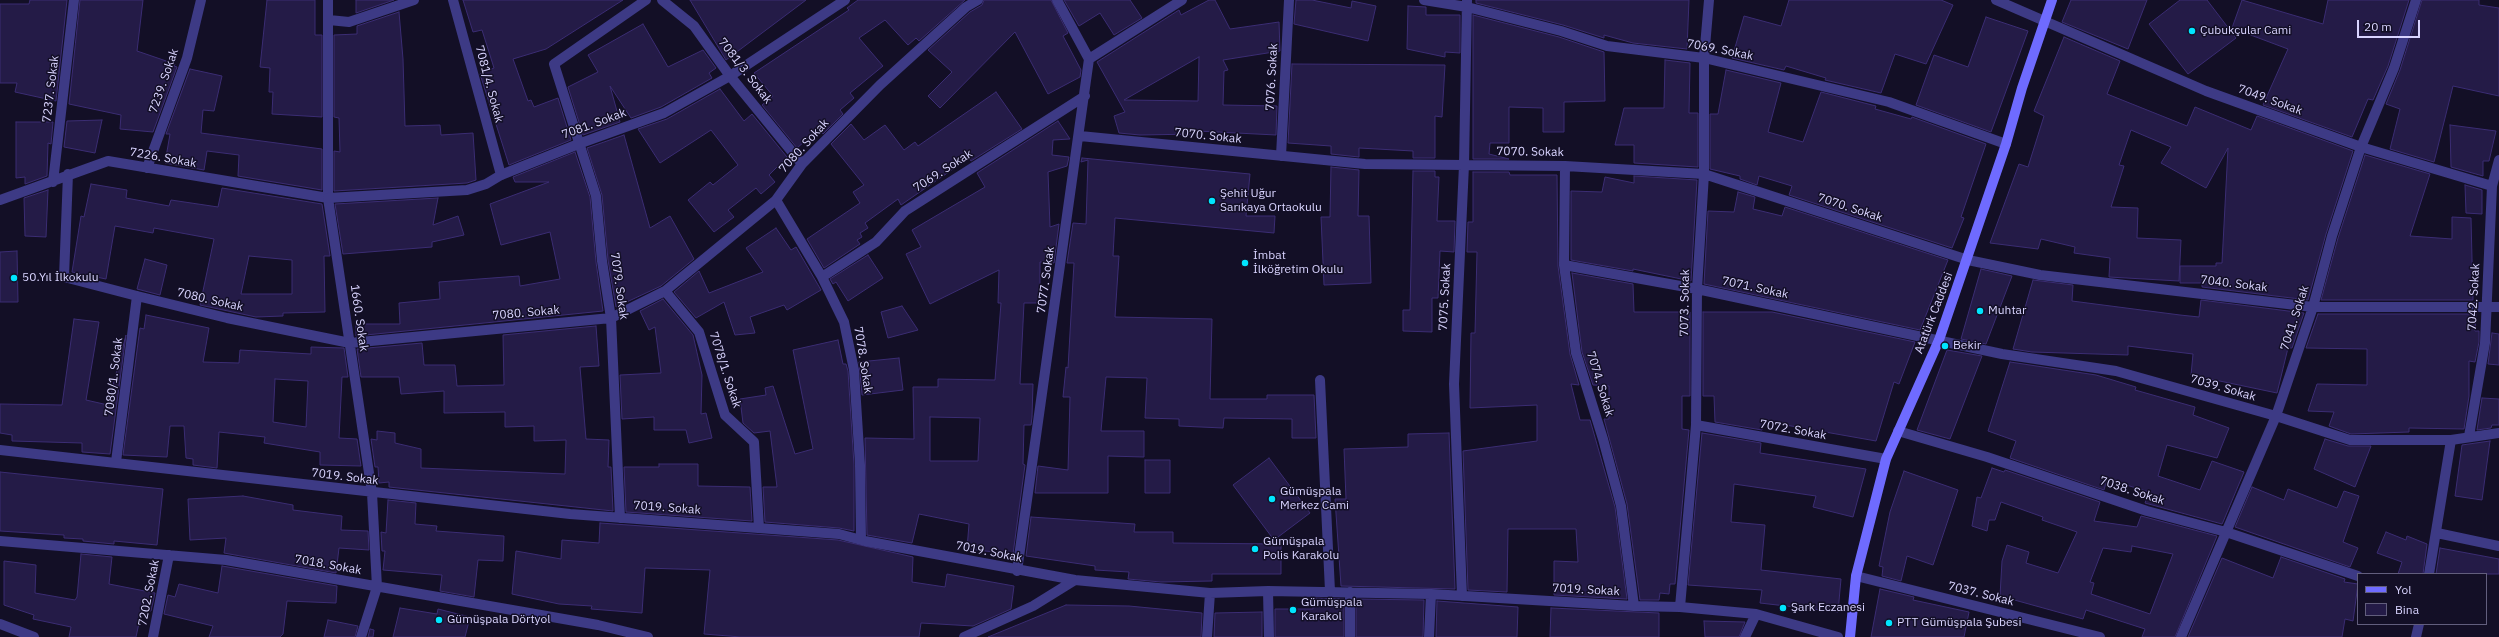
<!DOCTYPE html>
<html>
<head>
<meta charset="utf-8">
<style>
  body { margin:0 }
  #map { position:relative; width:2499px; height:637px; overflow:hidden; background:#130f26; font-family:"IBM Plex Sans",sans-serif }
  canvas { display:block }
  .legend { position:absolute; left:2357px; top:573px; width:130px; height:52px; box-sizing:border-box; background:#130f26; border:1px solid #625e7d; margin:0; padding:5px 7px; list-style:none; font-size:12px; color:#d9d4ff }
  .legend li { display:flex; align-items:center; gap:8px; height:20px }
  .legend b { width:20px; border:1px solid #625e7d }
  .scale { position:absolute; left:2357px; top:20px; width:63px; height:18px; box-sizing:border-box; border:2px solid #d9d4ff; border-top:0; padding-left:5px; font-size:12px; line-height:14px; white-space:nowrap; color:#d9d4ff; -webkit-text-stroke:3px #130f26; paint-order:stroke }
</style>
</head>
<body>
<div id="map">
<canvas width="2499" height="637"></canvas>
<ul class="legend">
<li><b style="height:5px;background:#6f6bff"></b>Yol</li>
<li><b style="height:11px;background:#241b47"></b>Bina</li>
</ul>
<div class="scale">20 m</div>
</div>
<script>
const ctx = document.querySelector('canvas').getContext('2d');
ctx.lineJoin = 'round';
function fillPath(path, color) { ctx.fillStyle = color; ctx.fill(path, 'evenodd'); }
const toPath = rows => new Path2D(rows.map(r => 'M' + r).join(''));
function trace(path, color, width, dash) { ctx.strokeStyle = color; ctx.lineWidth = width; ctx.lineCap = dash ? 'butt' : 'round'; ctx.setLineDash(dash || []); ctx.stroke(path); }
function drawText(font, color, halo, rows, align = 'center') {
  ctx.font = font + ' "IBM Plex Sans",sans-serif'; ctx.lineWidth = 3; ctx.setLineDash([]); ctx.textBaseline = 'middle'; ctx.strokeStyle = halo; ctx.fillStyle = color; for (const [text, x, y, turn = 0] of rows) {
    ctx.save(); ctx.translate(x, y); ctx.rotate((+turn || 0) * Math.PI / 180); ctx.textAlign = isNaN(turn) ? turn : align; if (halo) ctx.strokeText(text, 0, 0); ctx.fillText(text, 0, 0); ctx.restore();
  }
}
const building = toPath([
  [30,0,67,0,56,101,15,92,17,83,0,83,0,4,29,4,30,0],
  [80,0,143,0,137,51,175,64,174,66,177,67,153,132,120,129,121,115,69,104,80,0],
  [267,0,315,0,315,35,322,35,322,117,272,114,273,92,269,92,270,68,260,67,267,0],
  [356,0,394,0,356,13,356,0],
  [463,0,623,0,546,49,513,59,528,101,531,100,534,107,558,98,571,140,509,165,480,74,494,68,482,30,473,32,463,0],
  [690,0,806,0,726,60,690,0],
  [858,0,965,0,919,41,916,38,908,45,885,20,859,38,883,66,850,93,854,98,840,110,843,114,823,134,819,129,797,148,762,105,773,96,754,73,849,10,847,8,858,0],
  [984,0,1051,0,1068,33,1063,36,1081,70,1080,77,1048,94,1015,32,940,108,928,96,952,72,928,50,970,12,982,5,984,0],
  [1064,0,1130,0,1142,18,1114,35,1100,13,1079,26,1064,0],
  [1209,0,1215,0,1230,29,1279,22,1280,51,1223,60,1228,70,1224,71,1223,105,1277,106,1276,135,1197,131,1197,134,1140,135,1119,133,1114,116,1125,112,1097,62,1179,10,1181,15,1209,0],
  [1199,57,1198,101,1124,100,1199,57],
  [1296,0,1312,0,1351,8,1352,1,1376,6,1368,41,1294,24,1296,0],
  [1476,0,1689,0,1687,49,1633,43,1604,35,1604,38,1563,25,1476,3,1476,0],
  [1789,0,1941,0,1953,5,1926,64,1895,54,1881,93,1825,80,1826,78,1786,66,1784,70,1732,58,1744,16,1781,26,1789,0],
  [2071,0,2147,0,2128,49,2062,22,2071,0],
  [2180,0,2207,0,2236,38,2188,74,2149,24,2180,0],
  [2242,0,2323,24,2328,0,2409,0,2388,66,2373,100,2368,99,2352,137,2263,105,2288,49,2232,28,2242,0],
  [2422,0,2479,0,2479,5,2499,8,2499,96,2453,86,2434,162,2390,149,2400,109,2386,104,2400,70,2422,0],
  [1408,6,1426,7,1426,15,1460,15,1460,53,1445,52,1445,57,1407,49,1408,6],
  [399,12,403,59,405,126,440,125,441,135,473,133,476,180,467,183,334,191,334,151,340,152,339,118,334,117,334,35,357,34,357,26,399,12],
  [1473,15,1559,37,1604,52,1605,101,1564,102,1564,132,1543,132,1543,108,1509,107,1509,143,1490,143,1489,154,1509,159,1473,159,1473,15],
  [1986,17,2028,31,1991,132,1916,105,1934,55,1968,67,1986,17],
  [643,24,668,67,703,50,716,68,709,73,712,78,661,107,631,118,610,86,620,122,583,135,568,87,598,72,588,55,643,24],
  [2064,37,2120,61,2107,94,2187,126,2195,107,2251,130,2257,116,2353,151,2326,234,2308,300,2202,287,2202,283,2180,283,2180,266,2216,266,2216,263,2222,263,2228,148,2206,188,2161,163,2171,147,2131,130,2119,165,2124,166,2111,207,2138,208,2137,238,2181,240,2179,281,2109,277,2110,258,2074,253,2075,247,2041,239,2038,249,1990,243,2019,164,2028,167,2044,116,2034,111,2064,37],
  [1665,60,1690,63,1689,113,1698,113,1698,167,1634,163,1634,145,1615,145,1624,108,1664,108,1665,60],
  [1292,64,1445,65,1442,117,1435,116,1435,158,1413,158,1413,151,1359,148,1359,157,1331,154,1331,146,1288,143,1292,64],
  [190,69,222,76,214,111,203,110,201,133,322,149,322,190,238,176,239,155,207,151,204,170,165,163,170,134,166,134,190,69],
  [1726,70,1781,83,1768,132,1803,142,1821,92,1876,106,1875,109,1911,119,1912,117,1986,144,1961,217,1964,218,1952,248,1789,195,1792,186,1759,176,1757,185,1740,179,1740,176,1710,169,1710,114,1718,114,1726,70],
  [720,89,744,121,752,114,787,157,769,175,775,182,761,194,756,188,728,210,734,217,714,232,688,200,710,182,713,185,738,165,711,130,660,163,638,129,667,119,720,89],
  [996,92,1022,129,971,161,969,158,901,205,898,199,865,223,868,228,860,233,862,237,857,240,860,244,824,268,807,239,860,203,853,192,864,185,831,144,851,124,864,140,885,125,904,150,915,142,918,146,996,92],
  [102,120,95,153,64,147,67,121,102,120],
  [1058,121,1070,139,1053,140,1052,155,1069,157,1067,166,1048,172,1050,227,1059,224,1054,263,1040,262,1040,303,1024,303,1020,384,1033,384,1032,417,1031,425,1024,425,1023,464,1025,465,1013,554,967,549,969,524,919,514,912,543,867,535,865,438,914,439,913,387,938,387,938,379,995,380,1001,303,998,303,999,270,930,304,906,254,921,247,912,230,985,187,977,173,1058,121],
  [930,417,980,418,978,461,930,461,930,417],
  [16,122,53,122,51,144,48,143,47,176,25,184,25,177,16,178,16,122],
  [2450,125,2496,131,2489,161,2483,161,2483,176,2451,167,2450,125],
  [624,135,650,228,670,216,694,259,661,286,616,307,608,260,602,195,587,148,624,135],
  [575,152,590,197,596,262,603,311,356,336,356,324,400,324,399,303,440,299,439,282,519,276,520,286,560,279,550,232,501,245,490,204,549,182,515,182,513,177,575,152],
  [2365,155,2430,174,2410,236,2452,239,2452,217,2471,218,2473,300,2321,300,2338,238,2365,155],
  [1082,158,1250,174,1246,216,1275,216,1274,233,1115,218,1113,256,1119,256,1115,317,1212,319,1210,399,1267,399,1267,395,1314,395,1316,438,1292,438,1292,419,1224,418,1223,428,1179,426,1179,419,1145,418,1147,378,1106,377,1101,431,1144,431,1144,457,1108,456,1108,493,1035,493,1038,466,1068,470,1070,397,1063,397,1066,367,1068,368,1074,263,1067,263,1073,223,1086,224,1088,160,1081,162,1082,158],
  [1331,167,1359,170,1358,216,1369,216,1371,283,1324,285,1321,217,1330,217,1331,167],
  [1413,171,1435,171,1435,177,1439,177,1437,221,1455,221,1454,252,1440,251,1438,298,1432,298,1432,332,1403,331,1403,310,1410,310,1413,171],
  [1473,172,1509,172,1510,175,1557,175,1558,266,1570,354,1579,385,1571,384,1580,420,1590,420,1615,507,1627,599,1554,595,1554,561,1578,562,1576,529,1508,529,1507,592,1468,590,1463,451,1537,441,1537,405,1470,408,1471,333,1475,333,1477,252,1467,252,1468,222,1473,222,1473,172],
  [1634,176,1697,180,1691,281,1633,269,1633,271,1571,260,1571,191,1602,192,1605,177,1634,183,1634,176],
  [91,184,127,190,126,198,169,206,171,200,218,207,222,188,322,204,330,256,324,256,325,312,283,313,283,316,256,317,200,305,214,239,154,228,153,233,115,226,106,279,72,272,81,216,84,217,91,184],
  [249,256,292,260,292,294,241,294,249,256],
  [2465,185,2482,190,2482,214,2466,213,2465,185],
  [48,190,46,237,25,236,24,198,48,190],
  [1738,192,1755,197,1753,209,1782,216,1785,207,1948,260,1920,330,1704,284,1708,211,1734,212,1738,192],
  [438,198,433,225,458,216,464,235,432,242,432,247,343,254,335,204,438,198],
  [776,228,791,250,796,247,821,290,787,310,784,305,750,317,755,333,735,335,724,302,696,318,674,292,699,271,709,293,763,272,746,248,776,228],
  [17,251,18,302,0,302,0,252,17,251],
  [868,255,883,278,848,301,836,282,833,284,830,279,868,255],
  [145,259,167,265,160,295,137,289,145,259],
  [1981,269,2012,276,1986,344,1961,339,1981,269],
  [1572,273,1633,284,1634,312,1690,312,1690,396,1682,396,1682,429,1689,430,1675,584,1670,584,1669,594,1660,593,1659,600,1640,600,1627,504,1604,419,1609,419,1609,386,1593,385,1582,352,1572,273],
  [2033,280,2073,285,2072,301,2180,315,2199,317,2201,300,2304,313,2292,348,2288,348,2277,393,2191,375,2193,354,2128,346,2128,355,2032,352,2013,349,2033,280],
  [663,299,693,335,702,375,701,414,706,413,712,438,689,443,686,430,654,430,654,417,622,419,620,375,661,373,655,327,649,330,640,311,663,299],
  [902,306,918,330,888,338,881,312,902,306],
  [1703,312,1772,312,1915,342,1899,384,1894,382,1876,441,1763,421,1762,430,1715,422,1714,396,1703,396,1703,312],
  [2318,314,2476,314,2475,331,2479,331,2479,342,2475,362,2469,361,2469,396,2464,429,2409,428,2409,432,2351,434,2329,426,2334,412,2308,411,2317,384,2367,385,2367,349,2306,348,2318,314],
  [146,315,209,328,203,362,239,363,240,350,311,354,311,347,344,348,348,377,342,377,339,438,357,439,361,466,320,465,320,452,264,443,265,437,219,432,217,468,193,465,193,459,186,458,184,426,170,426,167,457,123,455,140,328,144,329,146,315],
  [275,379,308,381,306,427,273,422,275,379],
  [74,319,99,322,86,400,108,405,126,335,110,454,82,452,82,443,12,441,12,435,0,433,0,404,62,405,74,319],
  [596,326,599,366,580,367,586,439,609,440,608,467,611,467,613,511,389,487,389,482,379,483,378,467,375,467,371,439,377,440,377,431,395,433,395,443,421,449,421,468,565,474,566,440,534,441,534,426,505,427,505,412,444,413,444,391,401,394,399,377,361,377,357,349,422,343,424,365,455,365,457,386,504,385,503,335,596,326],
  [2492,333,2499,334,2499,365,2488,364,2492,333],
  [838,340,843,364,846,364,848,371,854,465,854,531,839,528,765,522,763,487,777,487,770,431,754,433,743,423,740,399,766,395,765,388,773,386,795,454,813,449,793,350,838,340],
  [1947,350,1982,356,1950,439,1917,430,1947,350],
  [899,358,903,390,862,395,859,362,899,358],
  [2010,362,2096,375,2136,387,2135,390,2195,407,2193,415,2229,428,2217,458,2167,445,2158,476,2200,490,2212,461,2244,472,2223,522,2222,524,2145,503,2149,492,2107,479,2104,490,2010,458,2016,441,1988,431,2010,362],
  [2482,398,2499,399,2499,425,2492,425,2491,428,2477,430,2482,398],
  [1449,433,1455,589,1341,586,1335,499,1346,499,1344,449,1408,447,1408,434,1449,433],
  [1702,433,1761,443,1760,453,1866,469,1853,517,1813,507,1816,496,1734,484,1731,522,1765,525,1761,570,1841,579,1838,612,1760,603,1762,590,1688,585,1702,433],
  [2325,439,2348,446,2371,446,2355,487,2314,469,2325,439],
  [2490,441,2482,500,2455,496,2462,445,2490,441],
  [1269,458,1310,513,1274,540,1233,485,1269,458],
  [1145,460,1170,460,1170,493,1145,493,1145,460],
  [659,464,698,464,698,486,750,487,752,521,626,512,624,467,659,467,659,464],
  [1992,468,2004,472,2005,470,2100,502,2094,521,2137,527,2141,516,2217,536,2175,637,2142,637,2145,629,2086,610,2083,619,2000,596,2002,561,2007,545,2029,552,2026,563,2058,573,2077,532,2042,520,2043,517,2001,502,1995,520,1989,520,1987,531,1972,526,1977,497,1981,498,1992,468],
  [2132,546,2173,554,2150,614,2091,594,2094,583,2090,582,2103,548,2131,552,2132,546],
  [1904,471,1958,490,1933,565,1907,556,1901,581,1882,576,1883,567,1879,566,1890,512,1904,471],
  [0,472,163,489,157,545,114,541,114,544,83,541,83,539,64,538,64,535,0,531,0,472],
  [2252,487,2284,500,2288,489,2337,508,2344,491,2359,496,2343,542,2358,548,2350,567,2235,527,2252,487],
  [243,496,293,505,293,510,342,516,341,530,368,531,369,550,339,548,336,573,224,553,226,538,190,540,188,499,243,496],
  [388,500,416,503,415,524,437,526,436,531,504,536,503,561,478,560,474,597,440,591,442,575,383,570,385,551,382,551,381,532,386,533,388,500],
  [1031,517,1135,524,1134,532,1173,532,1173,543,1281,544,1281,574,1212,574,1212,581,1161,582,1128,579,1129,572,1095,570,1095,566,1026,556,1031,517],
  [600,523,838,540,913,557,912,582,945,587,947,574,1014,586,1011,609,973,626,921,623,919,637,741,637,704,634,710,570,645,568,642,613,591,609,592,606,559,604,512,594,516,551,561,559,562,540,599,543,600,523],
  [2386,532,2406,540,2407,536,2427,544,2423,574,2398,574,2402,562,2377,553,2386,532],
  [2440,548,2499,559,2499,574,2436,574,2440,548],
  [81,554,112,557,109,584,155,593,151,611,142,609,136,637,69,637,71,627,33,619,34,615,4,605,4,561,36,565,35,593,75,600,77,597,81,554],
  [2281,557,2345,579,2344,582,2358,584,2353,621,2345,619,2342,637,2188,637,2222,558,2273,578,2281,557],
  [222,566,337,586,336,603,287,601,283,634,280,637,209,637,213,626,164,614,168,595,175,597,179,584,218,593,222,566],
  [1880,589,1914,597,1913,600,1969,612,1964,637,1871,637,1880,589],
  [1313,598,1344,599,1344,637,1275,637,1275,609,1313,609,1313,598],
  [1356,599,1424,600,1423,637,1356,637,1356,599],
  [1437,601,1518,607,1517,637,1436,637,1437,601],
  [1066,605,1129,606,1202,613,1201,637,988,637,1066,605],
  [400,608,437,614,438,609,470,617,465,637,393,637,400,608],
  [1551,608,1659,613,1659,637,1550,637,1551,608],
  [1262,612,1262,637,1214,637,1215,613,1262,612],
  [328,620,358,626,355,637,324,637,328,620],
  [1704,621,1745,622,1739,637,1705,637,1704,621],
  [370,629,374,630,373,637,368,637,370,629]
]);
const minor = toPath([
  [328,0,328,198,372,493,377,587,361,637],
  [453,0,501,175],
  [662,0,694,26,730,76,802,164],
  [1424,0,1467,7,1561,31,1607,46,1704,58,1889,102,2006,144],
  [1996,0,2206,91,2361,147,2492,186],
  [329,20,349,22,414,0],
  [1089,59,1182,0],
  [1080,136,1365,164,1565,166,1704,174,1968,260,2040,275,2313,307,2499,307],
  [1281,156,1289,0],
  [1565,166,1564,265,1576,353,1603,439,1621,506,1634,606],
  [147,168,187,58,201,0],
  [68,174,64,277,137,296,227,318,350,343,611,318,665,291,776,200,802,164,880,85,966,7,978,0],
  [53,182,74,0],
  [0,200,108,161,328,198],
  [776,200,822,277,844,322,854,370,860,465,861,540],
  [1564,265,1697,289,2002,354,2116,371,2276,416,2350,440,2451,440,2499,433],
  [822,277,876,242,905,211,1085,96],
  [665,291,699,332,725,415,754,442,759,528],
  [1320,380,1330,591],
  [1696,425,1886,459],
  [1898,431,1987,457,2147,511,2226,532,2358,576],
  [2469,436,2485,343,2492,186,2499,160],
  [0,450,570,514,839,534,865,541,1075,580,1210,593,1268,591,1431,594,1634,606,1680,607,1756,614,1838,637],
  [116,462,137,296],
  [620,518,611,318,602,261,596,196,554,64,646,0],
  [2437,533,2499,546],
  [0,541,226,560,598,625,648,637],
  [1017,571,1089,59,1057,0],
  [2429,574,2451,440],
  [1856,576,2100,637],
  [1268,591,1269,637],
  [1350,592,1350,637],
  [1462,596,1454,384,1464,165,1467,0],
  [1680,607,1696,425,1697,289,1704,174,1704,58,1709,0],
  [0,624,34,637],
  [153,637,169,555],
  [964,637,1033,606,1075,580],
  [1207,637,1210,593],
  [1429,637,1431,594],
  [1745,637,1756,614],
  [2181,637,2276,416,2313,307,2332,236,2361,147,2394,68,2416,0],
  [2416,637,2419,624]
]);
const tertiary = toPath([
  [328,198,467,190,486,184,501,175,581,143,664,113,730,76,845,0]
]);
const secondary = toPath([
  [1850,637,1856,576,1886,459,1939,340,2006,144,2022,88,2052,0]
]);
const markers = [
  [2192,31,4,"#00e5ff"],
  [1212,201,4,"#00e5ff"],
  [1245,263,4,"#00e5ff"],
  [14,278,4,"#00e5ff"],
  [1980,311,4,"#00e5ff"],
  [1945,346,4,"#00e5ff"],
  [1272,499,4,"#00e5ff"],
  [1255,549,4,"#00e5ff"],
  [1783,608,4,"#00e5ff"],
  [1293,610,4,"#00e5ff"],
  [439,620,4,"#00e5ff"],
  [1889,623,4,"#00e5ff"]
];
const poiNames = [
  ["Çubukçular Cami",2200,31],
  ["Şehit Uğur",1220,194],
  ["Sarıkaya Ortaokulu",1220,208],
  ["İmbat",1253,256],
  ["İlköğretim Okulu",1253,270],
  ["50.Yıl İlkokulu",22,278],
  ["Muhtar",1988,311],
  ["Bekir",1953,346],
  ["Gümüşpala",1280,492],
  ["Merkez Cami",1280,506],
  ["Gümüşpala",1263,542],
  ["Polis Karakolu",1263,556],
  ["Gümüşpala",1301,603],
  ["Karakol",1301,617],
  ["Şark Eczanesi",1791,608],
  ["Gümüşpala Dörtyol",447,620],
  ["PTT Gümüşpala Şubesi",1897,623]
];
const streetNames = [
  ["7069. Sokak",1720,50,11],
  ["7081/3. Sokak",745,71,52],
  ["7076. Sokak",1272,77,-87],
  ["7239. Sokak",164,81,-71],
  ["7081/4. Sokak",489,84,75],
  ["7237. Sokak",51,89,-83],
  ["7049. Sokak",2270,100,20],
  ["7081. Sokak",594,124,-20],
  ["7070. Sokak",1208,136,6],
  ["7080. Sokak",804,146,-48],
  ["7070. Sokak",1530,152,1],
  ["7226. Sokak",163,158,10],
  ["7069. Sokak",943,171,-33],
  ["7070. Sokak",1850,208,18],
  ["7077. Sokak",1046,280,-82],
  ["7040. Sokak",2234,284,7],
  ["7079. Sokak",619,286,82],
  ["7071. Sokak",1755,288,12],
  ["7075. Sokak",1445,297,-87],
  ["7042. Sokak",2474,297,-87],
  ["7080. Sokak",210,300,13],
  ["7073. Sokak",1685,303,-89],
  ["7080. Sokak",526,313,-5],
  ["Atatürk Caddesi",1934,313,-69],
  ["1660. Sokak",359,318,82],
  ["7041. Sokak",2295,318,-72],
  ["7078. Sokak",863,360,81],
  ["7078/1. Sokak",725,370,72],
  ["7080/1. Sokak",114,377,-83],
  ["7074. Sokak",1600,384,73],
  ["7039. Sokak",2223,388,16],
  ["7072. Sokak",1793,430,10],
  ["7019. Sokak",345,477,7],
  ["7038. Sokak",2132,491,18],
  ["7019. Sokak",667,508,4],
  ["7019. Sokak",989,552,11],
  ["7018. Sokak",328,565,10],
  ["7019. Sokak",1586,590,3],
  ["7202. Sokak",149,593,-79],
  ["7037. Sokak",1981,594,14]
];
fillPath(building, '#241b47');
trace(building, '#3b2d73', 1);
trace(minor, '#3d3a85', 10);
trace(tertiary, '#3d3a85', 10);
trace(secondary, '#6f6bff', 10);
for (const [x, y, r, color] of markers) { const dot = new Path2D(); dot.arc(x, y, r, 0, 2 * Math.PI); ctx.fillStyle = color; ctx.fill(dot); trace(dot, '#130f26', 1.5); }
drawText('12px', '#d9d4ff', '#130f26', poiNames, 'left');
drawText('12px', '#d9d4ff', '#130f26', streetNames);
</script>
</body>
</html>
